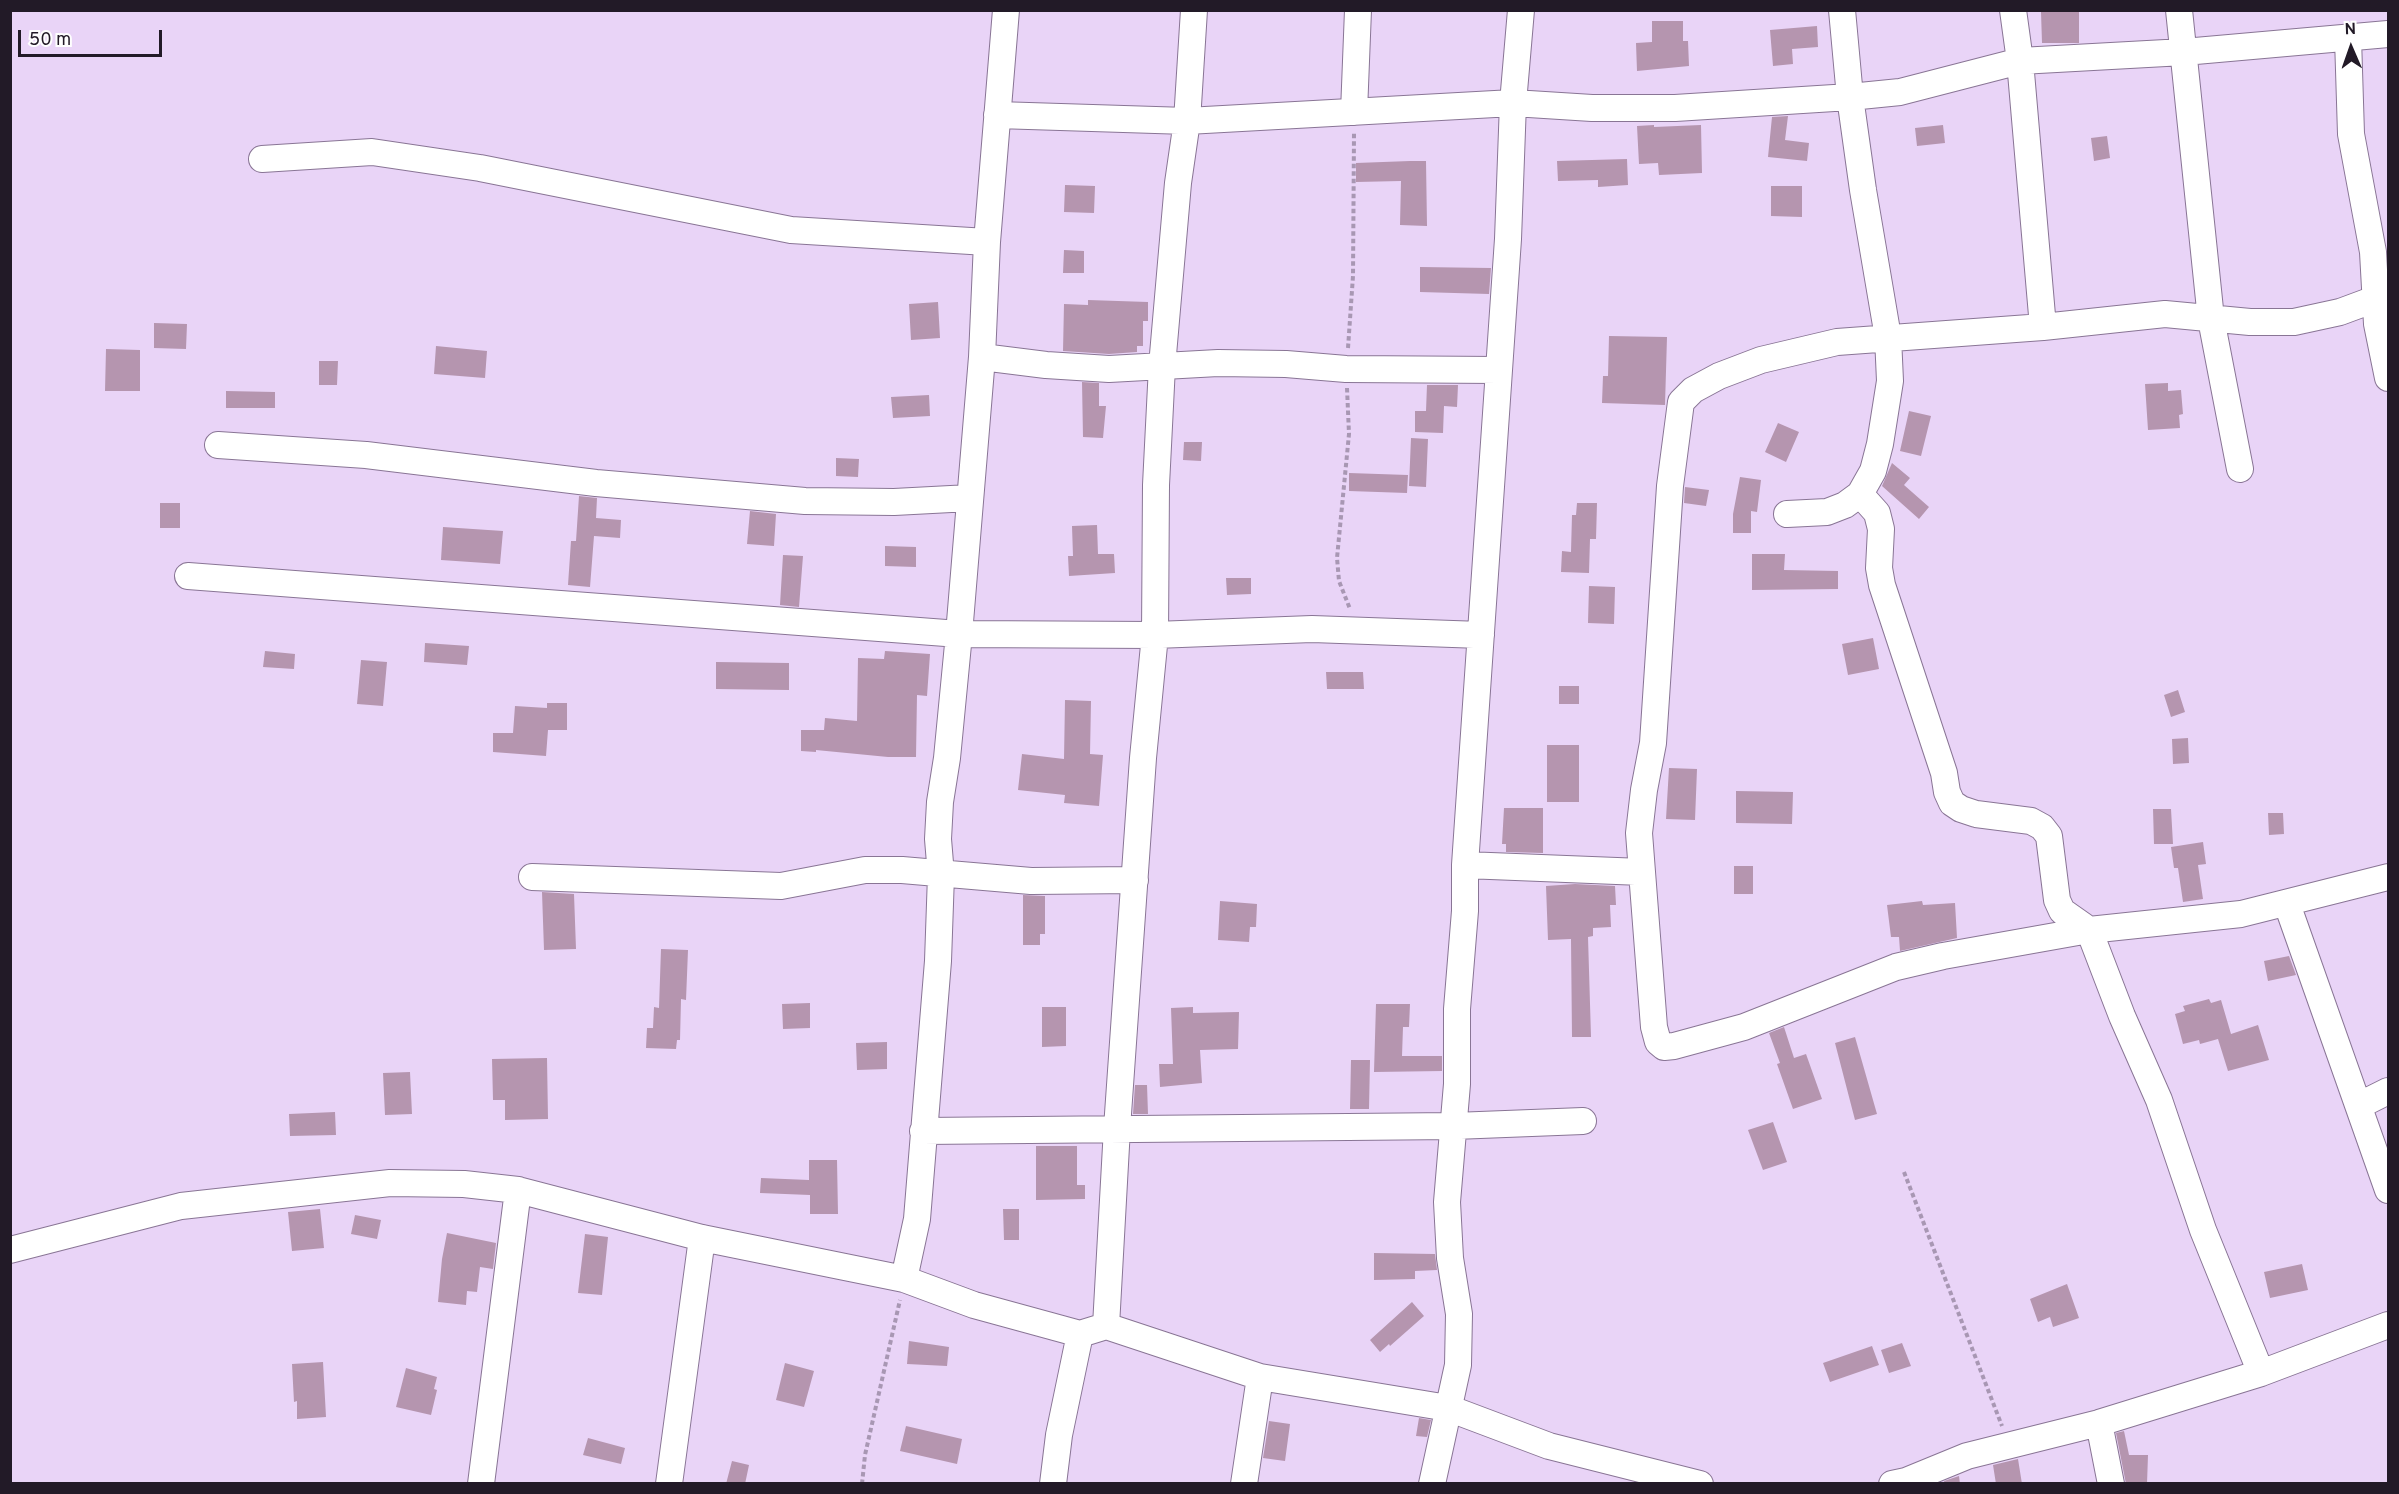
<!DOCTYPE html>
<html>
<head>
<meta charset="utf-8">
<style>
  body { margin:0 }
  #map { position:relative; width:2399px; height:1494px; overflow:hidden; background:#e9d4f7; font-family:Overpass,sans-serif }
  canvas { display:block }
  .frame { position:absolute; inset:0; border:12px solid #221a27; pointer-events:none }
  .north { position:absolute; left:2321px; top:18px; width:60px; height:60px; -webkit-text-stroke:4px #fefefe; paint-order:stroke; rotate:358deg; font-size:16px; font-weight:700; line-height:24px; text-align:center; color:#221a27 }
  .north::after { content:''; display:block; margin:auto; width:21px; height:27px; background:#221a27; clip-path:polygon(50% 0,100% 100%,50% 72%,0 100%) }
  .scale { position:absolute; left:18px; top:30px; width:144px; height:27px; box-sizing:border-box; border:3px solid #221a27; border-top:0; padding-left:8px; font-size:18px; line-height:21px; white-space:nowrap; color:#221a27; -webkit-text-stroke:4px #fefefe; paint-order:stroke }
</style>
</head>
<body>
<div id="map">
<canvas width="2399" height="1494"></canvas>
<div class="frame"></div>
<div class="north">N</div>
<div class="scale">50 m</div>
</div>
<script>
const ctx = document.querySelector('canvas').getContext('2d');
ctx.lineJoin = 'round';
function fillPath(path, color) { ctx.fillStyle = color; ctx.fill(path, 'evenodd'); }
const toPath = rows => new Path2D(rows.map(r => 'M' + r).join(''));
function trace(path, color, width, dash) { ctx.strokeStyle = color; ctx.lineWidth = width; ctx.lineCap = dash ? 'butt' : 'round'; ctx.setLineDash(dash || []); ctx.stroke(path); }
const building = toPath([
  [2079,11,2079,43,2042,43,2041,12],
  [1652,21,1683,21,1683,41,1688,41,1689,66,1637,71,1636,43,1652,42],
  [1817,26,1818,47,1792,49,1793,64,1773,66,1770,30],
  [1788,116,1785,140,1809,143,1807,161,1768,157,1772,117],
  [1654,125,1654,127,1701,125,1702,173,1659,175,1658,163,1639,164,1637,126],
  [1943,125,1945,143,1917,146,1915,128],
  [2107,136,2110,158,2094,161,2091,138],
  [1627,159,1628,185,1598,187,1598,180,1558,181,1557,161],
  [1410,161,1426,161,1427,226,1400,225,1401,181,1356,182,1356,163],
  [1065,185,1095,186,1094,213,1064,212],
  [1771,186,1802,186,1802,217,1771,216],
  [1064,250,1084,251,1084,273,1063,273],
  [1420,267,1491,268,1489,294,1420,292],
  [1088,300,1148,302,1148,321,1143,321,1143,346,1137,346,1137,352,1109,354,1063,351,1064,304,1088,305],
  [938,302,940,338,911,340,909,304],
  [154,323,187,324,186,349,154,348],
  [1609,336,1667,337,1665,405,1602,403,1603,376,1608,376],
  [436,346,487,351,485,378,434,374],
  [106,349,140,350,140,391,105,391],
  [319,361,338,361,337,385,319,385],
  [1082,382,1099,383,1099,406,1106,406,1103,438,1083,437],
  [2168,383,2168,391,2181,390,2183,414,2179,415,2180,428,2148,430,2145,384],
  [1427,385,1458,385,1457,407,1444,406,1443,433,1415,432,1415,411,1426,411],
  [226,391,275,392,275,408,226,408],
  [929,395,930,416,893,418,891,397],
  [1909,411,1931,416,1921,456,1900,451],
  [1778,423,1799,432,1786,462,1765,452],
  [1411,438,1428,439,1426,487,1409,486],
  [1184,442,1202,442,1201,461,1183,460],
  [836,458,859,459,858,477,836,476],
  [1892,463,1910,478,1904,485,1929,507,1919,519,1882,486],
  [1349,473,1408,475,1407,493,1349,491],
  [1740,477,1761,480,1757,512,1751,511,1751,533,1733,533,1733,514],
  [1685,487,1709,490,1706,506,1684,503],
  [579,496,597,498,596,518,621,520,620,538,594,536,590,587,568,585,571,541,576,541],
  [160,503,180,503,180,528,160,528],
  [1577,503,1597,503,1596,539,1590,539,1589,573,1561,572,1562,551,1571,552,1572,515,1576,515],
  [750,511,776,514,774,546,747,544],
  [1097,525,1098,554,1114,554,1115,573,1069,576,1068,556,1073,556,1072,526],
  [443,527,503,531,500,564,441,560],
  [885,546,916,547,916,567,885,566],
  [1752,554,1785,554,1784,570,1838,571,1838,589,1752,590],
  [783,555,803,556,799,607,780,605],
  [1226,578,1251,578,1251,594,1227,595],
  [1589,586,1615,587,1614,624,1588,623],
  [1873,638,1879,669,1848,675,1842,644],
  [425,643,469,646,467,665,424,662],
  [265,651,295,654,294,669,263,667],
  [885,651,930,654,927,696,917,695,916,757,888,757,816,750,816,752,801,751,801,730,824,730,825,718,857,721,858,658,884,659],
  [361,660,387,662,383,706,357,704],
  [716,662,789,663,789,690,716,689],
  [1326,672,1363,672,1364,689,1327,689],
  [1559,686,1579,686,1579,704,1559,704],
  [2178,690,2185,712,2171,717,2164,695],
  [1065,700,1091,701,1090,754,1103,755,1099,806,1064,803,1065,795,1018,790,1022,754,1064,759],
  [547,703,567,703,567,730,548,730,546,756,493,752,493,733,513,733,515,706,547,708],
  [2188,738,2189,763,2173,764,2172,739],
  [1547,745,1579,745,1579,802,1547,802],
  [1669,768,1697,769,1695,820,1666,819],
  [1736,791,1793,792,1792,824,1736,823],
  [1504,808,1543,808,1543,853,1506,852,1506,844,1502,844],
  [2153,809,2171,809,2173,844,2154,844],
  [2268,813,2283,813,2284,834,2269,835],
  [2203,842,2206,864,2198,865,2203,899,2183,902,2178,868,2174,868,2171,847],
  [1734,866,1753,866,1753,894,1734,894],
  [1575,884,1615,886,1616,905,1610,905,1611,927,1593,928,1593,936,1588,937,1591,1037,1572,1037,1571,939,1548,940,1546,886],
  [542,892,574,894,576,949,544,950],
  [1023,895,1045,896,1045,934,1040,934,1040,945,1023,945],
  [1220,901,1257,904,1256,927,1250,927,1249,942,1218,940],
  [1922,901,1923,905,1955,903,1957,938,1900,951,1899,937,1891,937,1887,905],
  [661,949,688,950,686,1000,681,999,680,1040,677,1040,676,1049,646,1048,647,1028,653,1028,654,1007,659,1008],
  [2289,956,2296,975,2268,981,2264,961],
  [2209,999,2211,1003,2221,1000,2231,1034,2258,1025,2269,1060,2228,1071,2218,1039,2200,1044,2199,1040,2183,1044,2175,1014,2185,1011,2183,1006],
  [810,1003,810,1028,783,1029,782,1004],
  [1376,1004,1410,1004,1409,1027,1403,1027,1402,1056,1442,1056,1442,1071,1374,1072],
  [1042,1007,1066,1007,1066,1046,1042,1047],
  [1193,1007,1193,1013,1239,1012,1238,1049,1200,1050,1202,1083,1160,1087,1159,1064,1173,1064,1171,1008],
  [1784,1027,1794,1058,1806,1054,1822,1099,1793,1109,1777,1064,1780,1063,1769,1033],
  [1855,1037,1877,1114,1855,1120,1835,1043],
  [887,1042,887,1069,857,1070,856,1043],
  [547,1058,548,1119,505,1120,505,1100,493,1100,492,1059],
  [1351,1060,1370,1060,1369,1109,1350,1109],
  [410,1072,412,1114,385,1115,383,1073],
  [1135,1085,1147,1085,1148,1114,1133,1114],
  [335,1112,336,1135,290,1136,289,1114],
  [1773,1122,1787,1162,1763,1170,1748,1130],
  [1036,1146,1077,1146,1077,1185,1085,1185,1085,1199,1036,1200],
  [809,1160,837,1160,838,1214,810,1214,810,1195,760,1193,761,1178,809,1180],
  [320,1209,324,1248,292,1251,288,1212],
  [1003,1209,1019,1209,1019,1240,1004,1240],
  [355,1215,381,1220,377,1239,351,1234],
  [447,1233,496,1243,493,1269,480,1267,477,1292,467,1291,466,1305,438,1302,442,1259],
  [585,1234,608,1237,602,1295,578,1293],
  [1374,1253,1435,1254,1437,1270,1415,1271,1415,1279,1374,1280],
  [2302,1264,2308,1290,2270,1298,2264,1272],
  [2067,1284,2079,1318,2053,1327,2050,1317,2038,1322,2030,1299],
  [1412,1302,1424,1316,1390,1346,1389,1344,1380,1352,1370,1340],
  [909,1341,949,1347,947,1366,907,1364],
  [1902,1343,1911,1366,1889,1373,1881,1350],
  [1872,1346,1879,1365,1830,1382,1823,1363],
  [323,1362,326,1417,297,1419,297,1401,294,1402,292,1364],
  [785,1363,814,1371,804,1407,776,1400],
  [406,1368,437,1377,434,1389,437,1390,431,1415,396,1407],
  [1419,1418,1431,1420,1427,1437,1416,1436],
  [1269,1421,1290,1424,1285,1461,1263,1458],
  [906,1426,962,1439,957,1464,900,1451],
  [2124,1431,2129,1455,2148,1455,2147,1484,2126,1484,2116,1433],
  [588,1438,625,1448,621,1464,583,1455],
  [2018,1459,2022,1484,1996,1484,1993,1465],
  [732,1461,749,1465,745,1484,726,1484],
  [1959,1476,1960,1484,1945,1484,1944,1481]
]);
const path = toPath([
  [1348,348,1353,276,1354,133],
  [1347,388,1349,434,1337,558,1339,581,1350,609],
  [1904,1172,2002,1426],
  [862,1484,865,1455,900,1300]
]);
const minor = toPath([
  [2013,10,2020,61,2043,327],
  [2179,10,2211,319,2240,469],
  [2348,38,2351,134,2373,252,2377,324,2388,378],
  [1354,112,1358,10],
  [997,115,1187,121,1513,103,1592,108,1675,108,1850,97,1900,92,2020,61,2184,52,2388,34],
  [262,159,372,152,480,168,791,230,987,242],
  [982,357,1046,365,1109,369,1218,363,1286,364,1346,369,1498,370],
  [218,445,366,455,596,483,805,501,894,502,970,498],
  [1860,494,1877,513,1881,529,1879,568,1882,585,1944,773,1947,792,1952,803,1961,809,1976,814,2031,821,2042,827,2049,836,2057,900,2062,911,2089,930,2122,1016,2159,1100,2203,1230,2261,1373],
  [1787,514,1827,512,1845,505,1860,494,1873,471,1880,444,1890,381,1888,337,1863,190,1850,97,1842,10],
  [188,576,959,634,1155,635,1312,629,1481,635],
  [1465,865,1642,872,1639,833,1644,790,1653,743,1670,486,1681,402,1693,390,1719,376,1761,360,1837,342,2043,327,2165,314,2250,322,2294,322,2340,312,2375,299,2388,291],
  [1642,872,1654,1027,1658,1042,1664,1047,1674,1046,1744,1027,1896,967,1943,956,2089,930,2241,914,2388,877],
  [532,877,781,886,865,870,902,870,1031,881,1135,880],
  [2287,904,2388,1190],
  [2360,1105,2388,1091],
  [923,1131,1454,1126,1583,1121],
  [10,1250,181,1206,390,1183,464,1184,518,1190,702,1238,904,1279,974,1305,1080,1334,1106,1326,1260,1377,1448,1408,1549,1446,1700,1484],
  [904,1279,917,1219,938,961,941,875,938,839,940,802,947,758,959,634,982,357,987,242,1006,10],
  [1106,1326,1117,1128,1143,758,1155,635,1156,485,1162,366,1178,183,1187,121,1194,10],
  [2099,1423,2111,1484],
  [481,1484,518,1190],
  [669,1484,702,1238],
  [1053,1484,1059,1435,1080,1334],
  [1244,1484,1260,1377],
  [1432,1484,1458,1365,1459,1314,1450,1258,1447,1202,1457,1084,1457,1009,1465,911,1465,865,1508,239,1513,103,1521,10],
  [1892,1484,1906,1481,1967,1456,2099,1423,2261,1373,2388,1325]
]);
fillPath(building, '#b595af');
trace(minor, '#897595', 28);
trace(path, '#a897b3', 4, [4.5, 3]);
trace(minor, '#fff', 26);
</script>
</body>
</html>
